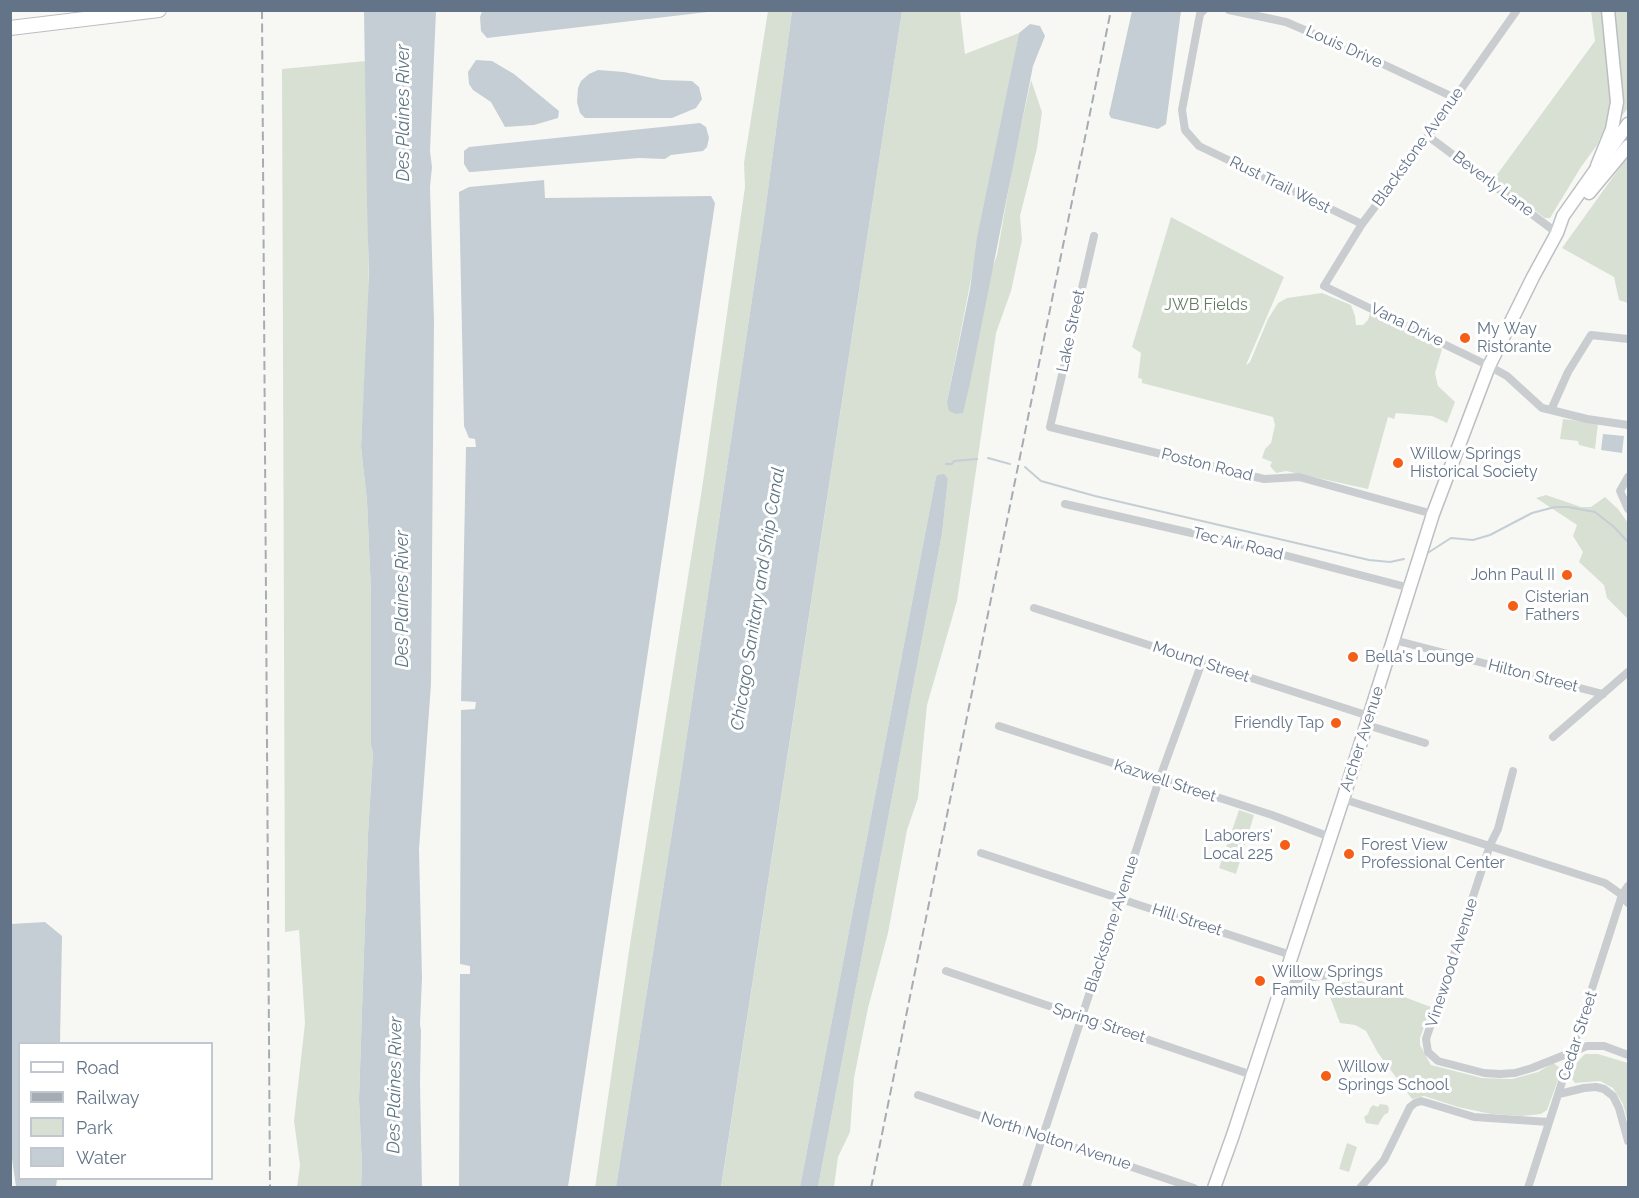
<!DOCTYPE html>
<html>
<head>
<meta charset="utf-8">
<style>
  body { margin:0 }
  #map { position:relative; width:1639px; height:1198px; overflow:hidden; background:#f7f8f4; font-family:Raleway,sans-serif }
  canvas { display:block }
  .frame { position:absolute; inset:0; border:12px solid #637488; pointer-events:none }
  .legend { position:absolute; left:18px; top:1042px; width:195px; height:138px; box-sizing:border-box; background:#fff; border:2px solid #c1c7cf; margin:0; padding:8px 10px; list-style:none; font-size:18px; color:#637488 }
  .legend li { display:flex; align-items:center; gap:12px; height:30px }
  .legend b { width:30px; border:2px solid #c1c7cf }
</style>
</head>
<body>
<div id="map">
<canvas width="1639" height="1198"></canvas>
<div class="frame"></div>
<ul class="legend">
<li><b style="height:8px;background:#fff"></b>Road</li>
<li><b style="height:8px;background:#a6acb3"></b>Railway</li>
<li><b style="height:16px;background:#d8e0d4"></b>Park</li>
<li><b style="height:16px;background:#c5ced4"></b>Water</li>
</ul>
</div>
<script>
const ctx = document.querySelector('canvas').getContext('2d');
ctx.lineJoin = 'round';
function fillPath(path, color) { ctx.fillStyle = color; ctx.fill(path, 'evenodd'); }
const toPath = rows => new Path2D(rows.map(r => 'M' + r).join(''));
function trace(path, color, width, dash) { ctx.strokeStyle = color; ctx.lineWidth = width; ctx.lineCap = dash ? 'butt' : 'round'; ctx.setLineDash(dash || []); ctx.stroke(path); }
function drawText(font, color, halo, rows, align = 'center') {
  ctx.font = font + ' Raleway,sans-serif'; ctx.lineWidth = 6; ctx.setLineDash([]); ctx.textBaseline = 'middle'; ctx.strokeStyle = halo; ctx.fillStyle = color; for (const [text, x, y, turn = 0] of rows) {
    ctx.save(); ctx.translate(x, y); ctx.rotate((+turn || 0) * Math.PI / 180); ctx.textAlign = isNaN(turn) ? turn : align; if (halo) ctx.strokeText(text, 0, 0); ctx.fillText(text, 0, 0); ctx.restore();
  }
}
const green = toPath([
  [768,11,792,11,765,212,679,788,616,1187,595,1188,630,944,703,482,745,187,744,163],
  [902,11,960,11,965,54,1019,33,947,402,997,255,1013,164,1031,80,1042,112,1037,148,1020,216,1022,240,1011,291,996,333,957,601,927,705,918,798,907,830,888,933,868,1008,854,1078,850,1132,838,1157,834,1187,818,1187,942,534,948,479,936,477,800,1187,721,1188],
  [1591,11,1603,11,1613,102,1610,116,1597,145,1581,167,1550,218,1545,218,1493,180,1595,41],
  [1612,11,1628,11,1628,108,1620,118],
  [366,61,369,301,361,447,367,501,371,593,371,745,373,753,368,834,359,1099,362,1167,361,1187,297,1187,300,1165,294,1121,305,1023,299,930,285,932,282,69],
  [1628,156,1628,303,1619,300,1614,277,1562,248],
  [1171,217,1284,277,1246,365,1250,362,1268,319,1278,303,1287,298,1322,293,1351,305,1355,316,1356,325,1363,325,1368,320,1370,313,1442,349,1435,373,1438,386,1455,402,1447,423,1432,416,1396,413,1394,419,1388,417,1368,489,1286,471,1276,473,1270,466,1272,462,1262,458,1265,449,1271,443,1275,425,1273,417,1142,383,1142,379,1138,378,1141,353,1132,347],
  [1563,419,1598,423,1595,449,1579,445,1578,441,1560,439],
  [1546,495,1581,507,1591,507,1605,497,1618,509,1628,523,1628,619,1607,598,1604,585,1579,562,1583,552,1573,536,1577,525,1536,498],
  [1239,810,1254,815,1236,874,1219,868],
  [1361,981,1431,1007,1420,1038,1420,1045,1431,1065,1482,1078,1512,1079,1538,1072,1553,1063,1559,1067,1561,1072,1547,1110,1541,1114,1522,1116,1491,1114,1458,1107,1424,1096,1412,1099,1378,1053,1366,1031,1355,1025,1340,1023,1325,984],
  [1585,1054,1598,1054,1628,1063,1628,1123,1623,1104,1613,1088,1600,1081,1575,1083,1572,1079,1577,1062],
  [1380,1104,1387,1105,1389,1108,1388,1113,1384,1115,1378,1125,1366,1123,1364,1117,1368,1114,1370,1108,1373,1105,1378,1107],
  [1347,1143,1357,1147,1349,1172,1339,1169]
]);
const water = toPath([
  [364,11,436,11,430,151,432,167,430,187,434,321,431,684,419,849,422,978,420,1024,421,1031,420,1082,422,1187,361,1187,362,1167,359,1099,368,834,373,753,371,745,371,593,367,501,361,447,369,276,367,205],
  [482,11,482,10,716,11,487,38,481,31,480,17],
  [792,11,902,11,721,1187,616,1187,679,788,765,212],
  [1132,11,1181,11,1166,124,1158,129,1111,118,1109,114],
  [1030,24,1040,26,1045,36,1033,66,970,383,963,413,956,414,949,411,947,402,970,289,977,238,1019,33],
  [476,60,492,61,514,74,559,111,558,118,534,125,505,127,491,102,473,90,469,84,468,72],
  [598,70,624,72,662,80,692,81,699,87,702,99,696,108,672,118,585,118,580,113,577,102,578,88,581,81,589,74],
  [700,123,706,127,709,138,707,147,703,151,671,155,665,159,639,158,472,172,469,172,464,164,464,151,469,147],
  [544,180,545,198,711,196,715,203,568,1187,459,1187,460,974,470,974,470,966,460,964,461,710,475,709,476,702,461,701,466,447,476,447,475,439,469,438,464,426,459,192,469,187],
  [1603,434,1624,436,1622,453,1601,450],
  [944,474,948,479,942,534,818,1187,800,1187,936,477,938,475],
  [45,922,62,936,60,1043,20,1044,20,1178,57,1179,56,1187,16,1187,10,1145,11,924]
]);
const stream = toPath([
  [988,458,1010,464],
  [946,464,952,464,954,461,977,459],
  [1025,467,1041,481,1095,496,1369,560,1390,562,1404,559],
  [1426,554,1451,538,1473,540,1490,535,1532,513,1555,507,1568,507,1595,512,1614,527,1628,542]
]);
const minor = toPath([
  [1204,10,1200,14,1182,110,1185,130,1199,146,1362,224],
  [1229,10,1286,22,1370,58,1455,98],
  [1517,10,1428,136,1362,224,1324,286,1489,366,1507,376,1542,408,1551,410],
  [1428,136,1557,233],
  [1094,236,1050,427,1264,479,1299,477,1433,514],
  [1628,339,1591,335,1568,372,1551,410,1587,419,1628,425],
  [1628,477,1620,491,1628,509],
  [1065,504,1261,549,1410,588],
  [1034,608,1369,716],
  [1394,640,1603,694],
  [1367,725,1425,743],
  [999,726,1272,815,1330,837],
  [1553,737,1628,672],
  [1513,771,1498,829,1490,845,1426,1039,1428,1052,1438,1061,1484,1073,1500,1074,1515,1073,1532,1068,1587,1046,1604,1046,1628,1055],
  [1343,799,1605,883,1622,895,1628,903],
  [981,853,1291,955],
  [946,971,1252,1075],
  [1282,981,1336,974],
  [1559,1094,1584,1088,1596,1087,1604,1089,1613,1096,1619,1108,1628,1141],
  [918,1095,1194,1188],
  [1026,1188,1159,780,1202,662],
  [1360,1188,1384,1160,1410,1107,1415,1103,1421,1101,1428,1103,1474,1117,1549,1122],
  [1528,1188,1622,895,1628,886]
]);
const primary = toPath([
  [1214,1188,1233,1135,1343,799,1433,514,1489,366,1533,277,1557,233,1563,216,1628,124]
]);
const trunk = toPath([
  [1597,166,1612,129,1617,102,1608,10],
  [1589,193,1628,146]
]);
const motorway = toPath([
  [10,28,159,10]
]);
const rail = toPath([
  [262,10,270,1188],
  [871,1188,1111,10]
]);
const markers = [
  [1465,338,6,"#f55e16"],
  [1398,463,6,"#f55e16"],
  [1567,575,6,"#f55e16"],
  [1513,606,6,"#f55e16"],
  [1353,657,6,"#f55e16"],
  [1336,723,6,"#f55e16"],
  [1285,845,6,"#f55e16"],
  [1349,854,6,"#f55e16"],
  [1260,981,6,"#f55e16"],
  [1326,1076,6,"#f55e16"]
];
const streetNames = [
  ["Louis Drive",1344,47,24],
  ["Blackstone Avenue",1418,147,-54],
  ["Beverly Lane",1493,184,37],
  ["Rust Trail West",1280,185,26],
  ["Vana Drive",1407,325,26],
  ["Lake Street",1071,331,-78],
  ["Poston Road",1207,465,14],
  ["Tec Air Road",1238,544,14],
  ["Mound Street",1201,662,18],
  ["Hilton Street",1533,676,14],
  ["Archer Avenue",1362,739,-72],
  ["Kazwell Street",1165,781,18],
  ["Hill Street",1187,920,18],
  ["Blackstone Avenue",1112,924,-72],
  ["Vinewood Avenue",1452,963,-72],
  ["Spring Street",1099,1023,18],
  ["Cedar Street",1578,1036,-72],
  ["North Nolton Avenue",1056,1141,18]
];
const parkNames = [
  ["JWB Fields",1206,305]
];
const poiNames = [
  ["My Way",1477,329],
  ["Ristorante",1477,347],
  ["Willow Springs",1410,454],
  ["Historical Society",1410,472],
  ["John Paul II",1555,575,"right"],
  ["Cisterian",1525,597],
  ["Fathers",1525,615],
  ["Bella's Lounge",1365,657],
  ["Friendly Tap",1324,723,"right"],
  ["Laborers'",1273,836,"right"],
  ["Local 225",1273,854,"right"],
  ["Forest View",1361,845],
  ["Professional Center",1361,863],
  ["Willow Springs",1272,972],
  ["Family Restaurant",1272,990],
  ["Willow",1338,1067],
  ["Springs School",1338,1085]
];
const waterNames = [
  ["Des Plaines River",404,113,-90],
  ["Des Plaines River",403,599,-90],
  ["Chicago Sanitary and Ship Canal",758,599,-81],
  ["Des Plaines River",395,1085,-89]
];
fillPath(green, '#d8e0d4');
fillPath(water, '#c5ced4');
trace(stream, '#c5ced4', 2);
trace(primary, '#bcbfc3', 15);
trace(trunk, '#bbbec1', 15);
trace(motorway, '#bbbec1', 16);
trace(minor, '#cacdd0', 8);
trace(primary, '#fff', 12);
trace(trunk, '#fff', 12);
trace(motorway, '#fff', 14);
trace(rail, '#a6acb3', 2, [9, 4.5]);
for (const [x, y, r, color] of markers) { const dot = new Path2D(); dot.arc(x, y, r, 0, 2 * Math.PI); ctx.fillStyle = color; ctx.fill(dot); trace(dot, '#fff', 2); }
drawText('16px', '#637488', '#fff', streetNames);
drawText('16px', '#627a5f', '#fff', parkNames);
drawText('16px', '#637488', '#fff', poiNames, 'left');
drawText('italic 18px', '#5f7784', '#fff', waterNames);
</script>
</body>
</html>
